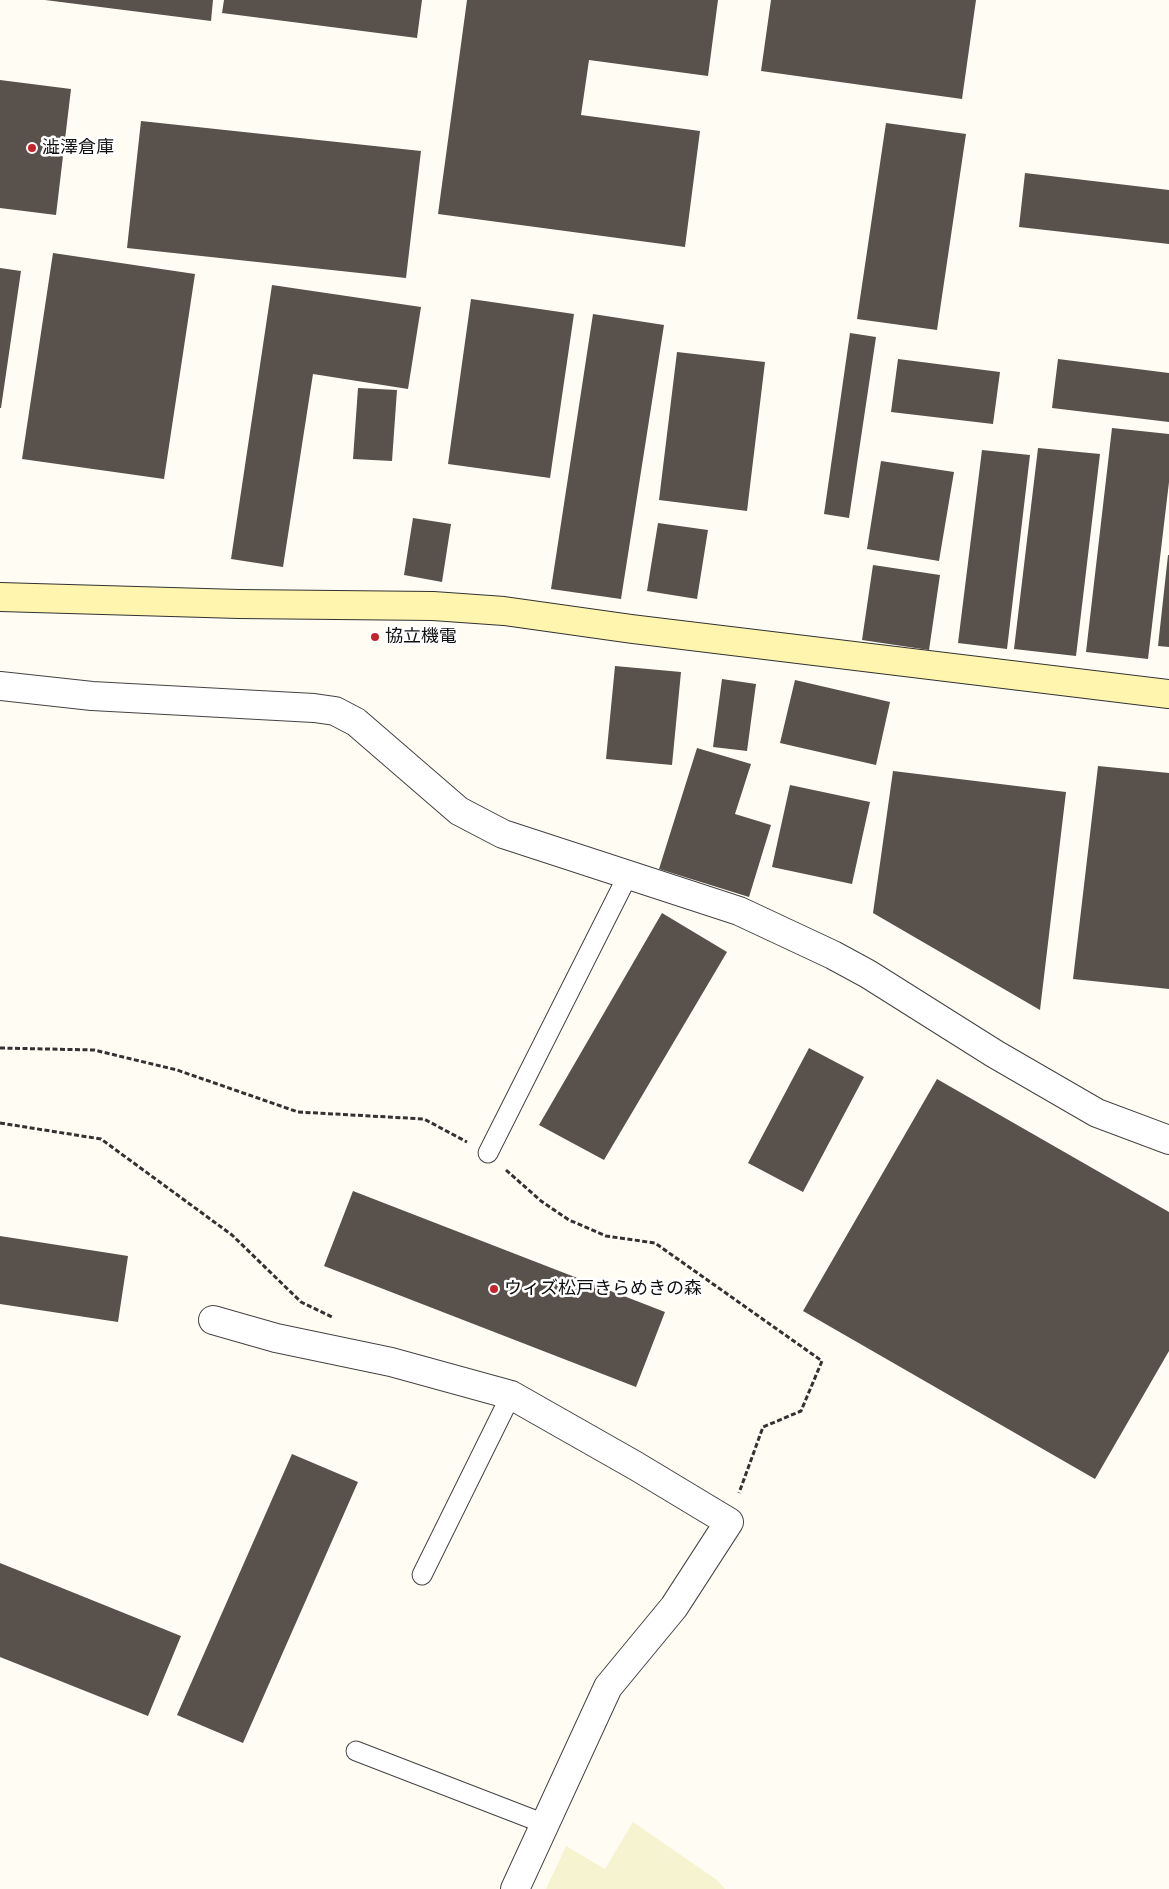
<!DOCTYPE html>
<html>
<head>
<meta charset="utf-8">
<style>
  body { margin:0 }
  canvas { display:block; background:#fffdf3 }
</style>
</head>
<body>
<canvas width="1169" height="1889"></canvas>
<script>
const ctx = document.querySelector('canvas').getContext('2d');
ctx.lineJoin = 'round';
function fillPath(path, color) { ctx.fillStyle = color; ctx.fill(path, 'evenodd'); }
const toPath = rows => new Path2D(rows.map(r => 'M' + r).join(''));
function trace(path, color, width, dash) { ctx.strokeStyle = color; ctx.lineWidth = width; ctx.lineCap = dash ? 'butt' : 'round'; ctx.setLineDash(dash || []); ctx.stroke(path); }
function drawText(font, color, halo, rows, align = 'center') {
  ctx.font = font + ' Literata,"Noto Sans JP",serif'; ctx.lineWidth = 5; ctx.setLineDash([]); ctx.textBaseline = 'middle'; ctx.strokeStyle = halo; ctx.fillStyle = color; for (const [text, x, y, turn = 0] of rows) {
    ctx.save(); ctx.translate(x, y); ctx.rotate((+turn || 0) * Math.PI / 180); ctx.textAlign = isNaN(turn) ? turn : align; if (halo) ctx.strokeText(text, 0, 0); ctx.fillText(text, 0, 0); ctx.restore();
  }
}
const farmland = toPath([
  [633,1822,717,1880,725,1889,546,1889,566,1846,605,1869]
]);
const building = toPath([
  [45,0,213,0,211,21],
  [224,0,422,0,417,38,222,13],
  [467,0,718,0,708,76,589,60,581,115,700,131,685,247,438,214],
  [771,0,976,0,962,99,761,71],
  [0,80,71,89,56,215,0,208],
  [141,121,421,151,406,278,127,248],
  [886,123,966,134,937,330,857,319],
  [1025,173,1169,190,1169,244,1019,227],
  [53,253,195,274,164,479,22,459],
  [0,268,21,271,1,408,0,408],
  [272,285,421,307,408,389,313,374,283,567,231,559],
  [471,299,574,314,550,478,448,464],
  [593,314,664,325,621,599,551,589],
  [850,333,876,337,849,518,824,514],
  [677,352,765,362,747,511,659,500],
  [898,359,1000,372,993,424,891,412],
  [1058,359,1169,373,1169,422,1052,408],
  [358,388,397,390,392,461,353,459],
  [1112,428,1169,434,1169,482,1148,659,1086,652],
  [1038,448,1100,454,1076,656,1014,649],
  [982,450,1030,455,1007,649,958,643],
  [881,461,954,472,939,561,867,549],
  [413,518,451,524,442,582,404,575],
  [658,523,708,530,697,599,647,591],
  [1168,555,1169,555,1169,647,1158,646],
  [873,565,940,575,929,650,862,640],
  [615,666,681,672,672,765,606,759],
  [722,679,756,684,747,751,713,747],
  [795,680,890,702,876,765,780,743],
  [697,748,751,764,735,814,771,825,749,897,659,869],
  [1098,766,1169,773,1169,989,1073,979],
  [893,771,1066,792,1040,1010,873,913],
  [790,785,870,802,852,884,772,867],
  [662,913,727,952,604,1160,539,1125],
  [809,1048,864,1077,803,1192,748,1163],
  [937,1079,1169,1212,1169,1351,1095,1479,803,1311],
  [353,1191,665,1312,636,1387,324,1266],
  [0,1236,128,1256,118,1322,0,1304],
  [292,1454,358,1482,243,1743,177,1715],
  [0,1563,181,1636,148,1716,0,1657]
]);
const path = toPath([
  [0,1048,94,1050,177,1070,298,1112,424,1119,467,1142],
  [0,1123,101,1139,232,1235,301,1302,334,1318],
  [506,1170,541,1201,569,1220,606,1236,655,1243,822,1361,801,1411,763,1427,739,1493]
]);
const lane = toPath([
  [488,1153,628,875],
  [422,1575,511,1395],
  [356,1751,545,1824]
]);
const street = toPath([
  [0,686,92,696,314,708,335,711,356,722,459,811,503,834,739,911,833,955,868,974,995,1054,1097,1113,1169,1140],
  [213,1320,276,1338,391,1362,511,1395,636,1466,729,1522,674,1607,608,1687,515,1889]
]);
const secondary = toPath([
  [0,597,239,604,433,606,504,611,632,629,1169,694]
]);
const markers = [
  [32,148,5,"#c5232b"],
  [375,637,5,"#c5232b"],
  [494,1289,5,"#c5232b"]
];
const poiNames = [
  ["澁澤倉庫",42,148],
  ["協立機電",385,637],
  ["ウィズ松戸きらめきの森",504,1289]
];
fillPath(farmland, '#f6f3d1');
fillPath(building, '#59514c');
trace(lane, '#434343', 21);
trace(street, '#434343', 30);
trace(secondary, '#323232', 30);
trace(path, '#323232', 3, [5, 2.5]);
trace(lane, '#fff', 19);
trace(street, '#fff', 28);
trace(secondary, '#fff5ae', 28);
for (const [x, y, r, color] of markers) { const dot = new Path2D(); dot.arc(x, y, r, 0, 2 * Math.PI); ctx.fillStyle = color; ctx.fill(dot); trace(dot, '#fff', 2); }
drawText('18px', '#101010', '#fff', poiNames, 'left');
</script>
</body>
</html>
